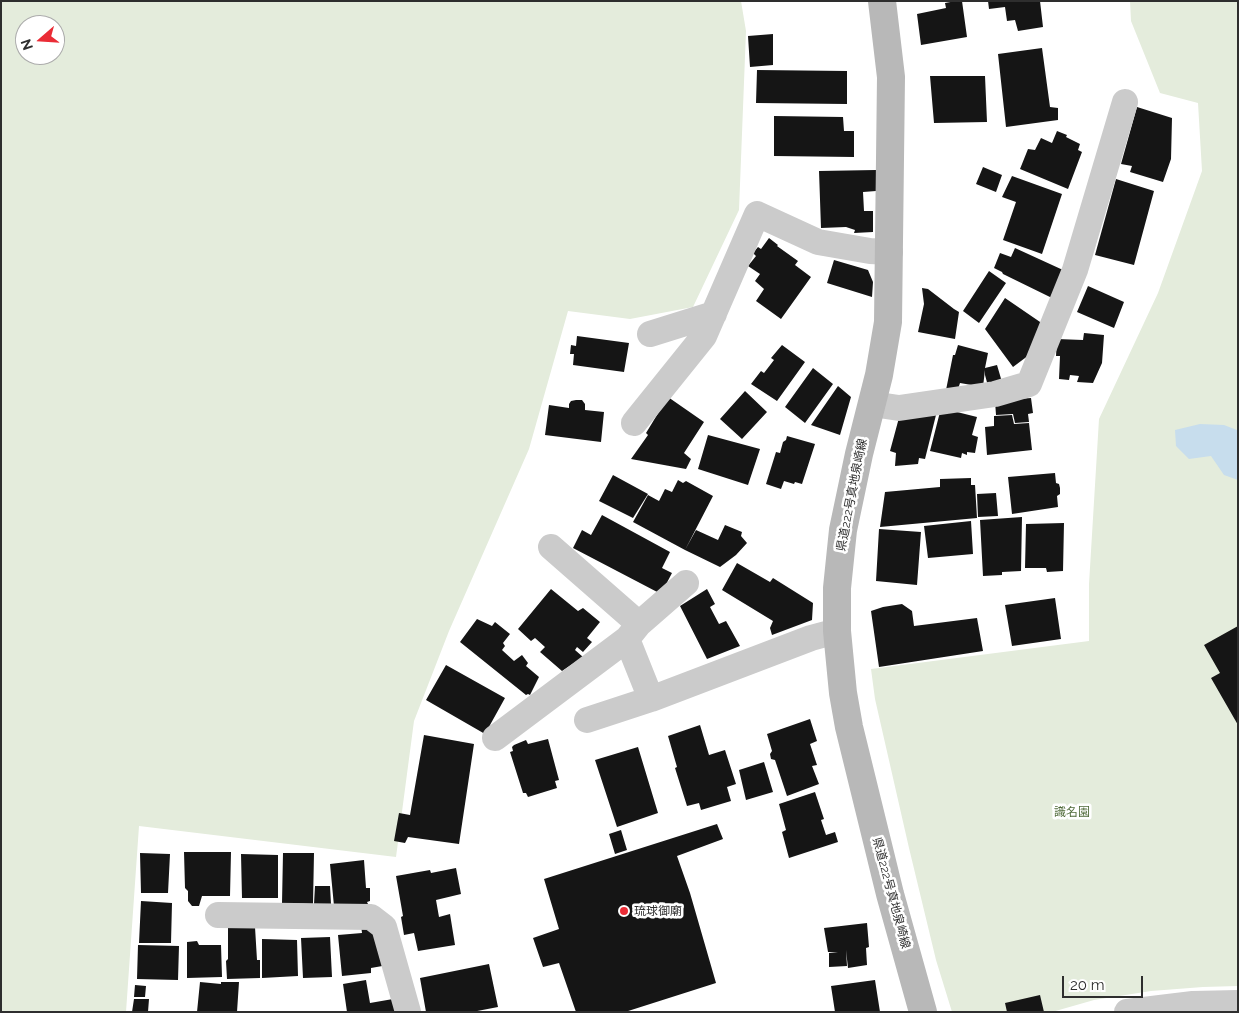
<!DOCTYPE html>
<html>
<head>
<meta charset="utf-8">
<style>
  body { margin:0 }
  #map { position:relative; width:1239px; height:1013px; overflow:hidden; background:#fff; font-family:Raleway,sans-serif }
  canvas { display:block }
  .frame { position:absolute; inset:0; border:2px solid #2e2e2e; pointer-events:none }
  .north { position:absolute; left:15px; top:15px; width:50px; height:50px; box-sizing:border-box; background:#fff; border:1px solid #ababab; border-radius:50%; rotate:251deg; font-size:14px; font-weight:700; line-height:20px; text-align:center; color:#2e2e2e }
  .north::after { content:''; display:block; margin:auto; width:18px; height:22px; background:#ea2c36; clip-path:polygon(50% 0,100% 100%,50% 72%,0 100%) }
  .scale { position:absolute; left:1062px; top:976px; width:81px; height:22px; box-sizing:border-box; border:2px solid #2e2e2e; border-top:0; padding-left:6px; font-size:15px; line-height:18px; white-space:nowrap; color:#2e2e2e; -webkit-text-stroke:4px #fff; paint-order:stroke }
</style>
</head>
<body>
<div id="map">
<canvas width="1239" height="1013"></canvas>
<div class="frame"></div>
<div class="north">N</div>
<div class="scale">20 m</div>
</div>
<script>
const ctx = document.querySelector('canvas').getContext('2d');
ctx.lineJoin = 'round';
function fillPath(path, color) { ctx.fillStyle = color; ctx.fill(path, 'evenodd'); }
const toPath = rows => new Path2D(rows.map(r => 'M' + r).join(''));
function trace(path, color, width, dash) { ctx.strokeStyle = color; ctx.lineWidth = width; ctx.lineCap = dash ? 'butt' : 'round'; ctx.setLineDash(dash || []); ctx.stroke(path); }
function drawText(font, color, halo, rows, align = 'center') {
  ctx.font = font + ' Raleway,"Noto Sans JP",sans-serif'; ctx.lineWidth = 5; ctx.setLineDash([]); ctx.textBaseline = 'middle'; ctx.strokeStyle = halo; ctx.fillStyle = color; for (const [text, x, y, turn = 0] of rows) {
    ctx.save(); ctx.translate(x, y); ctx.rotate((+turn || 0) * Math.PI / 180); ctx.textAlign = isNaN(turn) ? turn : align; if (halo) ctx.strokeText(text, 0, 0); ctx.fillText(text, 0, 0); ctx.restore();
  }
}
const green = toPath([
  [1,1,741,1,746,31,739,210,693,307,630,319,568,311,529,449,449,631,414,721,396,857,139,826,126,1012,1,1012],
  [25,25,55,25,55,55,25,55],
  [1130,1,1238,1,1238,986,1203,987,1151,991,1094,1000,1052,1012,952,1012,936,960,909,848,875,699,871,669,1089,641,1089,584,1099,419,1158,293,1202,171,1198,103,1160,93,1131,21]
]);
const water = toPath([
  [1200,424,1224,425,1237,430,1238,480,1224,475,1211,456,1189,459,1176,446,1175,430]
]);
const building = toPath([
  [956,1,962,1,967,37,921,45,917,14,946,8,945,3],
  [988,1,1040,1,1043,27,1018,31,1015,20,1007,21,1005,7,989,9],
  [773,34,773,65,750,67,748,36],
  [1042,48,1050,107,1058,108,1058,120,1006,127,998,54],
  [757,70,847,71,847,104,756,103],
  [930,76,985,76,987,122,934,123],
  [1137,107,1172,118,1171,159,1163,182,1130,172,1132,166,1121,164],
  [774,116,843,117,844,131,854,131,854,157,774,156],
  [1057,131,1067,135,1066,137,1080,144,1078,150,1082,152,1068,189,1020,169,1028,149,1035,150,1041,138,1052,143],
  [983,167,1002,175,996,192,976,184],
  [876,170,876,191,863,192,864,211,873,211,873,232,854,233,855,230,846,227,821,228,819,171],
  [1012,176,1062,194,1042,254,1003,240,1016,202,1002,197],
  [1116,179,1154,191,1134,265,1095,255],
  [769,238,778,245,777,246,798,261,795,265,811,277,781,319,756,301,764,289,755,281,760,274,748,266,756,256,753,253,758,247,761,249],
  [1015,248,1063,270,1052,298,1003,274,1002,272,994,268,1000,253,1011,257],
  [834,260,868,270,873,282,872,297,827,283],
  [989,271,1006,283,979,323,963,311],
  [1088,286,1124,302,1114,328,1077,312],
  [922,288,928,289,954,309,959,312,955,339,918,332,924,304],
  [1005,298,1043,324,1033,352,1013,367,985,329],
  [1084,333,1104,335,1102,363,1093,383,1077,382,1079,376,1070,375,1069,380,1059,379,1060,356,1056,356,1057,339,1083,340],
  [577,336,629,343,624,372,573,365,574,354,570,354,571,345,576,346],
  [782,345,805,362,777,401,751,384,761,371,764,373,774,360,771,358],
  [958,345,988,353,985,368,997,365,1002,382,988,386,985,375,985,370,983,387,960,383,958,389,946,390,953,355,955,355],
  [813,368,833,384,805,423,785,407],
  [838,386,851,397,840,435,811,425],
  [745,391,767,412,742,439,720,419],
  [668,397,704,422,684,453,691,459,686,469,631,459,648,435,646,433],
  [1031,398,1033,413,1028,414,1029,422,1015,423,1013,414,996,415,995,401],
  [576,400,582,400,585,404,585,410,604,412,601,442,545,435,549,405,569,408,569,404,571,401],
  [941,408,977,417,972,435,978,437,975,453,967,452,967,455,962,453,961,458,930,451],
  [937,411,925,459,919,458,918,464,895,466,896,453,890,451,900,414],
  [1012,415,1014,424,1029,423,1032,450,987,455,985,427,994,426,994,416],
  [708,435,760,449,748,485,698,469],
  [787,436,815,444,802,484,795,482,794,484,784,481,781,489,766,484,776,452,780,453,783,442,786,440],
  [1055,473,1056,483,1059,484,1060,488,1060,494,1057,496,1058,507,1012,514,1008,477],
  [613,475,648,494,633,518,599,501],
  [971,478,971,485,975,485,977,518,880,527,885,492,940,487,940,479],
  [678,480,683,483,686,481,713,496,685,550,633,522,648,495,659,501,665,489,672,492],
  [996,493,998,516,978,517,977,494],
  [602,515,670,552,662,568,672,573,661,594,573,548,582,530,591,535],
  [1022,517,1021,571,1002,572,1002,575,983,576,980,520],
  [971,521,973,554,928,558,924,526],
  [1064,523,1063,571,1047,572,1046,568,1025,568,1026,524],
  [725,525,742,532,741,536,747,543,736,555,720,567,685,550,696,530,718,540],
  [879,529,921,532,917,585,876,581],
  [737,563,770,582,773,578,813,603,812,620,772,635,770,628,773,621,722,590],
  [551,589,578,611,583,608,600,622,587,638,592,642,583,652,577,647,575,650,583,657,562,671,540,652,545,647,535,638,531,641,518,629],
  [707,589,715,604,710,607,719,624,726,621,740,646,707,659,680,606],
  [1055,598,1061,639,1012,646,1005,605],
  [902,604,912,611,914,626,977,618,983,651,879,667,871,611,883,607],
  [477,619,492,626,495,622,510,634,503,643,505,646,502,650,514,661,522,655,528,663,526,666,539,677,530,695,528,694,526,695,460,642],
  [1238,626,1238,725,1211,678,1220,673,1204,645],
  [446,665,505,698,485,734,426,700],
  [810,719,817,741,810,744,817,765,812,766,819,784,787,796,775,760,771,759,770,754,772,751,767,734],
  [700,725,709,755,725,750,736,784,727,787,731,801,701,810,699,803,687,806,675,768,677,767,668,736],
  [424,735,474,744,459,844,408,837,405,843,394,841,399,813,410,815],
  [548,739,559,780,555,781,557,788,528,797,526,793,523,793,510,752,513,751,512,747,514,745,526,740,528,744],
  [638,747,658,813,617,827,595,760],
  [764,762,773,792,746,800,739,770],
  [815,792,824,819,821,820,826,835,835,832,838,842,789,858,782,832,786,830,779,804],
  [717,824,723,839,677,856,690,893,716,983,625,1012,576,1012,559,963,543,967,533,938,559,929,544,879],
  [621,830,627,850,615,854,609,834],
  [184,852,231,852,230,896,202,896,199,906,192,906,188,901,188,891,185,888],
  [140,853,170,854,168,893,141,893],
  [283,853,314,853,313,904,282,903],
  [241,854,278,855,278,898,242,898],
  [364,860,366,888,370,888,370,901,367,902,368,904,334,906,330,864],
  [456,868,461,894,436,900,439,917,450,914,455,945,418,951,414,933,404,935,401,917,403,916,396,876,430,870,431,873],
  [315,886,330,886,331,904,314,904],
  [141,901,172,903,171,943,139,943],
  [867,923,869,947,866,948,867,965,848,968,846,950,847,966,829,967,829,953,838,952,828,952,824,928],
  [361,925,373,925,388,965,371,968,371,973,342,976,338,935,362,933],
  [228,927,255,927,257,960,260,960,260,978,227,979,226,961,228,959],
  [330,937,332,977,303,978,301,938],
  [262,939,297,940,298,976,262,978],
  [197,941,199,945,221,945,222,977,187,978,187,942],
  [138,945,179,946,178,980,137,979],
  [489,964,498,1007,472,1012,426,1012,420,978],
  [366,980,370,1003,393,999,400,1012,347,1012,343,984],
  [875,980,880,1012,835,1012,831,986],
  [200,982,221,984,221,982,239,982,237,1012,197,1012],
  [135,985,146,986,145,997,134,997],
  [1040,995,1044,1012,1007,1012,1005,1003],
  [134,999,149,999,148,1012,132,1012]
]);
const minor = toPath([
  [650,334,714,314],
  [872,404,899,408,995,394,1029,384,1075,270,1125,102],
  [634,423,704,336,757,214,818,242,870,251,890,252],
  [551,547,639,624],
  [627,639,651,699],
  [587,720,651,699,811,638,837,631],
  [495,738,627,639,639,624,686,583],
  [218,915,371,917,384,927,408,1012],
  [1127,1012,1193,1004,1238,1003]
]);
const secondary = toPath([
  [882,1,891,77,888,322,879,375,859,454,843,530,837,588,837,631,843,693,849,727,890,894,923,1012]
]);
const markers = [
  [624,911,5,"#ea2c36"]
];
const streetNames = [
  ["県道222号真地泉崎線",852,495,-79],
  ["県道222号真地泉崎線",891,893,75]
];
const parkNames = [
  ["識名園",1072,812]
];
const poiNames = [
  ["琉球御廟",634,911]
];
fillPath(green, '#e4ecdc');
fillPath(water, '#c7dded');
fillPath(building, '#151515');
trace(minor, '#cbcbcb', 26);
trace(secondary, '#b8b8b8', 28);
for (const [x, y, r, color] of markers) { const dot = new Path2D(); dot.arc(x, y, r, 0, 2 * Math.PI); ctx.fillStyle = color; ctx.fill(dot); trace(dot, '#fff', 2); }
drawText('12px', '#2e2e2e', '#fff', streetNames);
drawText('12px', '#506b3a', '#fff', parkNames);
drawText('12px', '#2e2e2e', '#fff', poiNames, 'left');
</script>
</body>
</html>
